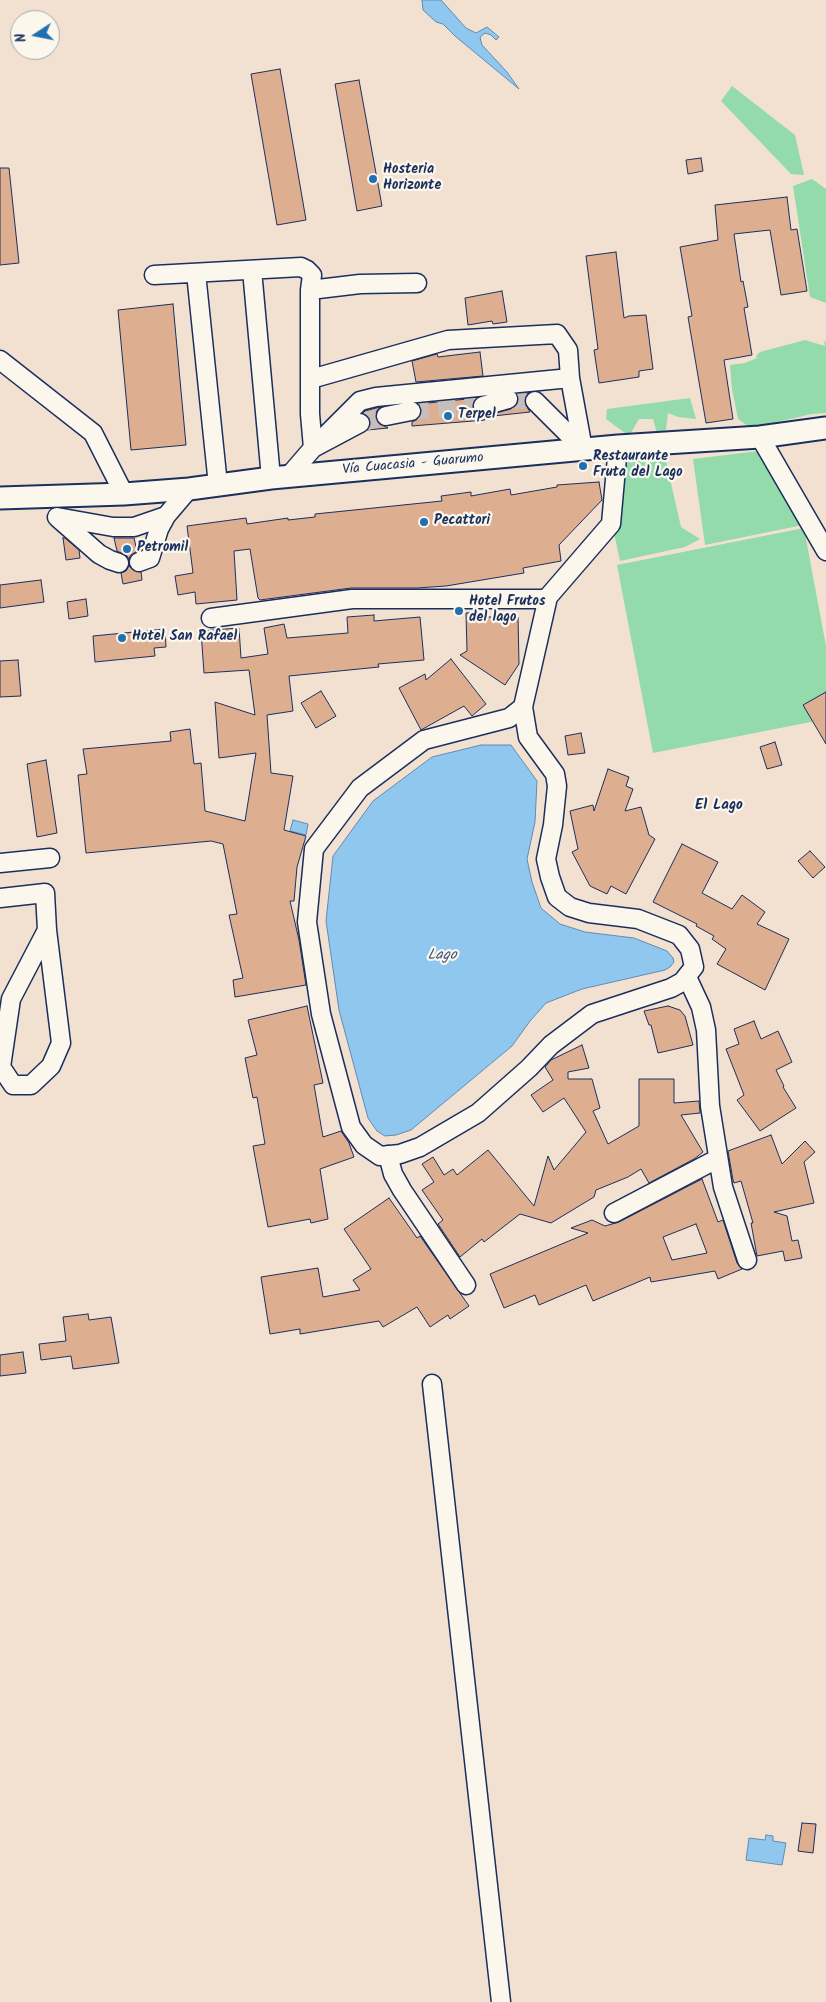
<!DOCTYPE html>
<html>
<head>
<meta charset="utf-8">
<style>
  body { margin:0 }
  #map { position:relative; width:826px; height:2002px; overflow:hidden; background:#f2e1d0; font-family:Kalam,sans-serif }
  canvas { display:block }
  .north { position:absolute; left:10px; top:10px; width:50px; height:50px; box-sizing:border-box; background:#fbf7ec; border:1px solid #a1a7b3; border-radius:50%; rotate:259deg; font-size:14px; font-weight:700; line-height:20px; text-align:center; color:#1b2f5e }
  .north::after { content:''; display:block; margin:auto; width:18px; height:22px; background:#1f6fb2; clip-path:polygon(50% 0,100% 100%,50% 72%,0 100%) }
</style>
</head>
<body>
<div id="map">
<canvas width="826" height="2002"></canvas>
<div class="north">N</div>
</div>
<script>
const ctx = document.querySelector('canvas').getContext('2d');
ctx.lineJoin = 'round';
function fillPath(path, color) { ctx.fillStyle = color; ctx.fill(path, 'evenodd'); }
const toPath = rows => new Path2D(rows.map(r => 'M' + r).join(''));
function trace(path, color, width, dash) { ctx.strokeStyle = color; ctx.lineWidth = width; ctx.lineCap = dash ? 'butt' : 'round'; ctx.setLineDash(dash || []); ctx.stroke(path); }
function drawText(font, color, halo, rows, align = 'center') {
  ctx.font = font + ' Kalam,sans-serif'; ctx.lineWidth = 4.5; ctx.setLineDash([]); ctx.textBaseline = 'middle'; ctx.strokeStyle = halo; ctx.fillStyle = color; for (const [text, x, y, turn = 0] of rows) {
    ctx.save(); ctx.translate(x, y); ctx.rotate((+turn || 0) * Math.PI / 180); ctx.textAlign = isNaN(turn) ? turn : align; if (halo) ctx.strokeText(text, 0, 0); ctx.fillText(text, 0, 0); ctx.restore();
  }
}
const green = toPath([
  [732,86,795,135,804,175,791,174,721,101],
  [812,179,826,189,826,303,810,297,793,186],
  [805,340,825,346,824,340,826,343,826,413,812,414,751,428,738,419,732,389,730,365,745,363,757,358,756,356,760,352],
  [690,398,696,419,678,417,668,413,666,430,657,433,653,419,639,419,629,436,606,419,607,409],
  [759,451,803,525,705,545,693,459],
  [648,454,665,457,681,527,700,539,685,547,620,561,605,491,608,486,633,456],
  [804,528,826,646,826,719,653,753,617,565]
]);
const water = toPath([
  [422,0,441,0,466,28,476,33,487,27,499,37,496,40,491,35,485,33,480,37,482,45,507,72,519,89,455,36,443,24,436,22,423,10,422,0],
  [481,745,511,745,537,781,535,822,527,859,532,882,541,908,560,924,585,932,634,938,667,951,673,958,674,962,670,967,665,970,582,989,546,1003,530,1021,512,1046,411,1130,396,1135,385,1136,377,1131,368,1118,339,1010,326,921,333,856,373,801,432,757,481,745],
  [293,820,308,824,306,835,290,831,293,820],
  [766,1835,773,1836,773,1841,786,1843,782,1865,746,1860,749,1838,765,1840,766,1835]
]);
const building = toPath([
  [280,69,306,220,277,225,251,74,280,69],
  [359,80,382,206,357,211,335,84,359,80],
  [701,158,703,171,688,174,686,160,701,158],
  [0,168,9,168,19,263,0,265,0,168],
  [787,197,791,230,797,229,807,291,781,295,770,230,734,234,741,282,743,281,748,307,744,308,752,355,724,360,733,419,706,423,688,317,692,316,680,247,718,240,715,205,787,197],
  [616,252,624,318,629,316,646,315,653,369,639,371,639,377,599,383,594,350,598,349,586,256,616,252],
  [502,291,507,322,493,324,492,321,468,325,465,298,502,291],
  [173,304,186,445,131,450,118,310,173,304],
  [480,352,483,376,416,382,412,361,437,354,438,357,480,352],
  [529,393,525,398,525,403,530,412,484,417,485,420,412,426,412,422,418,419,421,414,421,408,418,404,477,398,473,403,473,409,480,416,485,416,511,409,518,402,517,394,529,393],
  [380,407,376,412,376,419,378,423,388,428,367,430,371,424,370,418,363,413,365,411,380,407],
  [599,482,602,500,559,545,561,561,523,568,524,573,446,586,417,588,351,588,260,600,258,598,250,549,234,551,237,600,196,604,195,592,178,595,175,576,193,573,187,526,246,518,247,524,288,518,288,520,315,517,315,514,442,501,441,496,471,492,471,496,510,489,511,495,557,487,557,485,599,482],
  [63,538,65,538,79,550,80,558,66,560,63,538],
  [114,538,134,538,137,551,131,555,129,559,127,556,117,551,114,538],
  [129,566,133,570,141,572,142,580,123,584,121,573,126,571,129,566],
  [41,580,44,602,0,608,0,585,41,580],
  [86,599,88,616,69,619,67,602,86,599],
  [484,612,485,617,518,617,519,664,505,685,460,655,467,651,466,613,484,612],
  [374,615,374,621,420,617,424,660,378,664,379,667,289,676,293,711,267,715,271,773,293,776,284,830,306,836,297,867,294,901,290,901,299,940,306,985,235,997,233,980,243,978,229,915,237,914,223,844,211,841,86,853,78,775,87,774,83,749,171,741,170,732,190,729,194,764,201,763,205,811,245,821,256,753,219,758,215,702,255,715,249,670,204,673,201,631,239,628,241,658,268,654,264,628,284,624,287,638,348,633,347,617,374,615],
  [165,629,166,647,154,648,155,656,95,662,93,636,165,629],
  [451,659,486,704,472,716,464,706,421,730,399,688,425,674,426,680,451,659],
  [18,660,21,696,0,697,0,661,18,660],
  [321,691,336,716,316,728,301,703,321,691],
  [826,692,826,744,803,705,826,692],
  [581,733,585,753,568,755,565,736,581,733],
  [775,742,782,765,767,769,760,747,775,742],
  [46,760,57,833,37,837,27,764,46,760],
  [608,769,629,777,626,786,633,789,625,811,641,807,649,835,655,839,626,894,611,886,607,894,590,886,572,852,578,849,570,811,593,805,594,811,608,769],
  [682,844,718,862,702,893,732,909,742,895,765,912,757,924,789,939,765,990,717,964,726,949,712,939,714,936,696,926,697,924,653,902,682,844],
  [810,851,825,867,813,878,798,861,810,851],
  [307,1006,323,1083,314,1085,323,1137,341,1131,349,1143,354,1157,320,1169,328,1219,311,1223,310,1219,268,1227,253,1146,265,1144,257,1097,253,1098,245,1058,257,1055,248,1020,307,1006],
  [668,1006,680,1010,685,1016,693,1045,658,1053,651,1025,649,1025,644,1011,668,1006],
  [754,1021,761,1039,778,1031,792,1062,776,1070,784,1086,783,1087,796,1108,760,1131,737,1100,744,1095,726,1049,739,1044,734,1029,754,1021],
  [582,1045,589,1068,568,1072,568,1079,592,1079,600,1108,593,1111,608,1144,639,1126,639,1079,674,1079,674,1103,699,1101,700,1113,681,1115,703,1152,694,1159,649,1183,641,1169,628,1177,596,1190,594,1197,551,1223,520,1214,484,1242,482,1239,460,1257,438,1224,443,1220,422,1190,434,1182,422,1164,433,1157,444,1175,453,1169,457,1175,488,1150,534,1206,548,1156,554,1170,586,1132,564,1098,543,1112,531,1095,553,1080,545,1067,551,1060,582,1045],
  [771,1135,782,1164,805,1141,815,1152,804,1162,814,1203,774,1212,787,1216,792,1241,798,1240,802,1258,785,1261,783,1251,757,1256,751,1223,753,1223,741,1181,734,1183,733,1180,728,1151,771,1135],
  [702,1179,718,1222,723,1220,737,1263,742,1269,718,1279,715,1271,651,1282,650,1277,593,1301,586,1285,539,1305,535,1295,504,1308,490,1274,588,1233,571,1228,592,1220,605,1226,619,1222,702,1179],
  [696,1224,707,1253,672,1260,663,1237,696,1224],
  [389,1198,417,1238,420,1236,469,1306,450,1319,448,1315,430,1327,417,1307,383,1327,379,1321,300,1334,300,1329,270,1334,261,1277,318,1268,323,1297,360,1290,353,1280,371,1269,344,1229,389,1198],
  [88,1314,89,1320,111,1317,119,1363,73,1369,71,1356,41,1360,39,1344,66,1341,63,1317,88,1314],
  [23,1352,26,1373,0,1376,0,1355,23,1352],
  [802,1823,816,1824,813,1853,798,1851,802,1823]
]);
const minorTunnel = toPath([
  [508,399,535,401],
  [411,411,483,406],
  [360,423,386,416]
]);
const minor = toPath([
  [252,270,271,478],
  [196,273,218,485],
  [154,275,301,267,307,270,312,275,310,290],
  [0,360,93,433,124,494],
  [311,379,448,340,557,334,568,350,570,378,583,449,535,401],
  [483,406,508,399],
  [386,416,411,411],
  [760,437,826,551],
  [313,448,360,401,376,397,570,378],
  [313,448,310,414,310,290,360,284,417,283],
  [288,477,313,448,360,423],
  [57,517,113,527,134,527,166,516],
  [58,518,99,554,110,560,119,563],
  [139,562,150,558,159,529,166,516,189,489],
  [211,618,352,599,547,599],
  [523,707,509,718,424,740,360,788,314,849,307,922,321,1014,351,1127,364,1145,380,1156,400,1154,420,1147,478,1113,529,1068,551,1045,592,1014,671,988,682,982,694,967,690,949,679,935,638,919,589,913,570,907,557,897,550,877,546,859,553,825,557,786,555,774,528,737,523,707,548,597,611,524,618,446],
  [0,863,50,858],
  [0,898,45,893,47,930,61,1043,51,1066,31,1085,13,1085,1,1067,11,999,47,930],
  [687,977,701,1007,706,1030,710,1106,723,1187,747,1260],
  [388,1155,393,1174,402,1190,466,1285],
  [614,1213,717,1159],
  [432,1384,501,2002]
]);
const major = toPath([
  [0,498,124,494,189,489,271,478,618,446,760,437,826,428]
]);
const markers = [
  [373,179,5,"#1f6fb2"],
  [448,416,5,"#1f6fb2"],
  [583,466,5,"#1f6fb2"],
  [424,522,5,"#1f6fb2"],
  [127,549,5,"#1f6fb2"],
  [459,611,5,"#1f6fb2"],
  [122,638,5,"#1f6fb2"]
];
const poiNames = [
  ["Hosteria",383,171],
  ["Horizonte",383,187],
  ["Terpel",458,416],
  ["Restaurante",593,458],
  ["Fruta del Lago",593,474],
  ["Pecattori",434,522],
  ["Petromil",137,549],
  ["Hotel Frutos",469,603],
  ["del lago",469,619],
  ["Hotel San Rafael",132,638]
];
const streetNames = [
  ["Vía Cuacasia - Guarumo",413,465,-5]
];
const neighbourhoodNames = [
  ["El Lago",719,806]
];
const waterNames = [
  ["Lago",442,956]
];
fillPath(green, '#93dbab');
fillPath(water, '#8fc7ee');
trace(water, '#618ab4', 1);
fillPath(building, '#deae90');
trace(building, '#1b2f5e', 1);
trace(minorTunnel, '#c7bdb9', 18, [18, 9]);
trace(minor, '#1b2f5e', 21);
trace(major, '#1b2f5e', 25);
trace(minor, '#fbf7ec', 18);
trace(major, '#fbf7ec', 21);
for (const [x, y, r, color] of markers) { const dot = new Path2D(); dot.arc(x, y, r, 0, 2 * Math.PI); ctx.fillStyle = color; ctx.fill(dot); trace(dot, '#fbf7ec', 2); }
drawText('bold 14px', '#1b2f5e', '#fbf7ec', poiNames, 'left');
drawText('14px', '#1b2f5e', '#fbf7ec', streetNames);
drawText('bold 15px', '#1b2f5e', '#fbf7ec', neighbourhoodNames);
drawText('italic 15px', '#385582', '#fbf7ec', waterNames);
</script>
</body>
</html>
